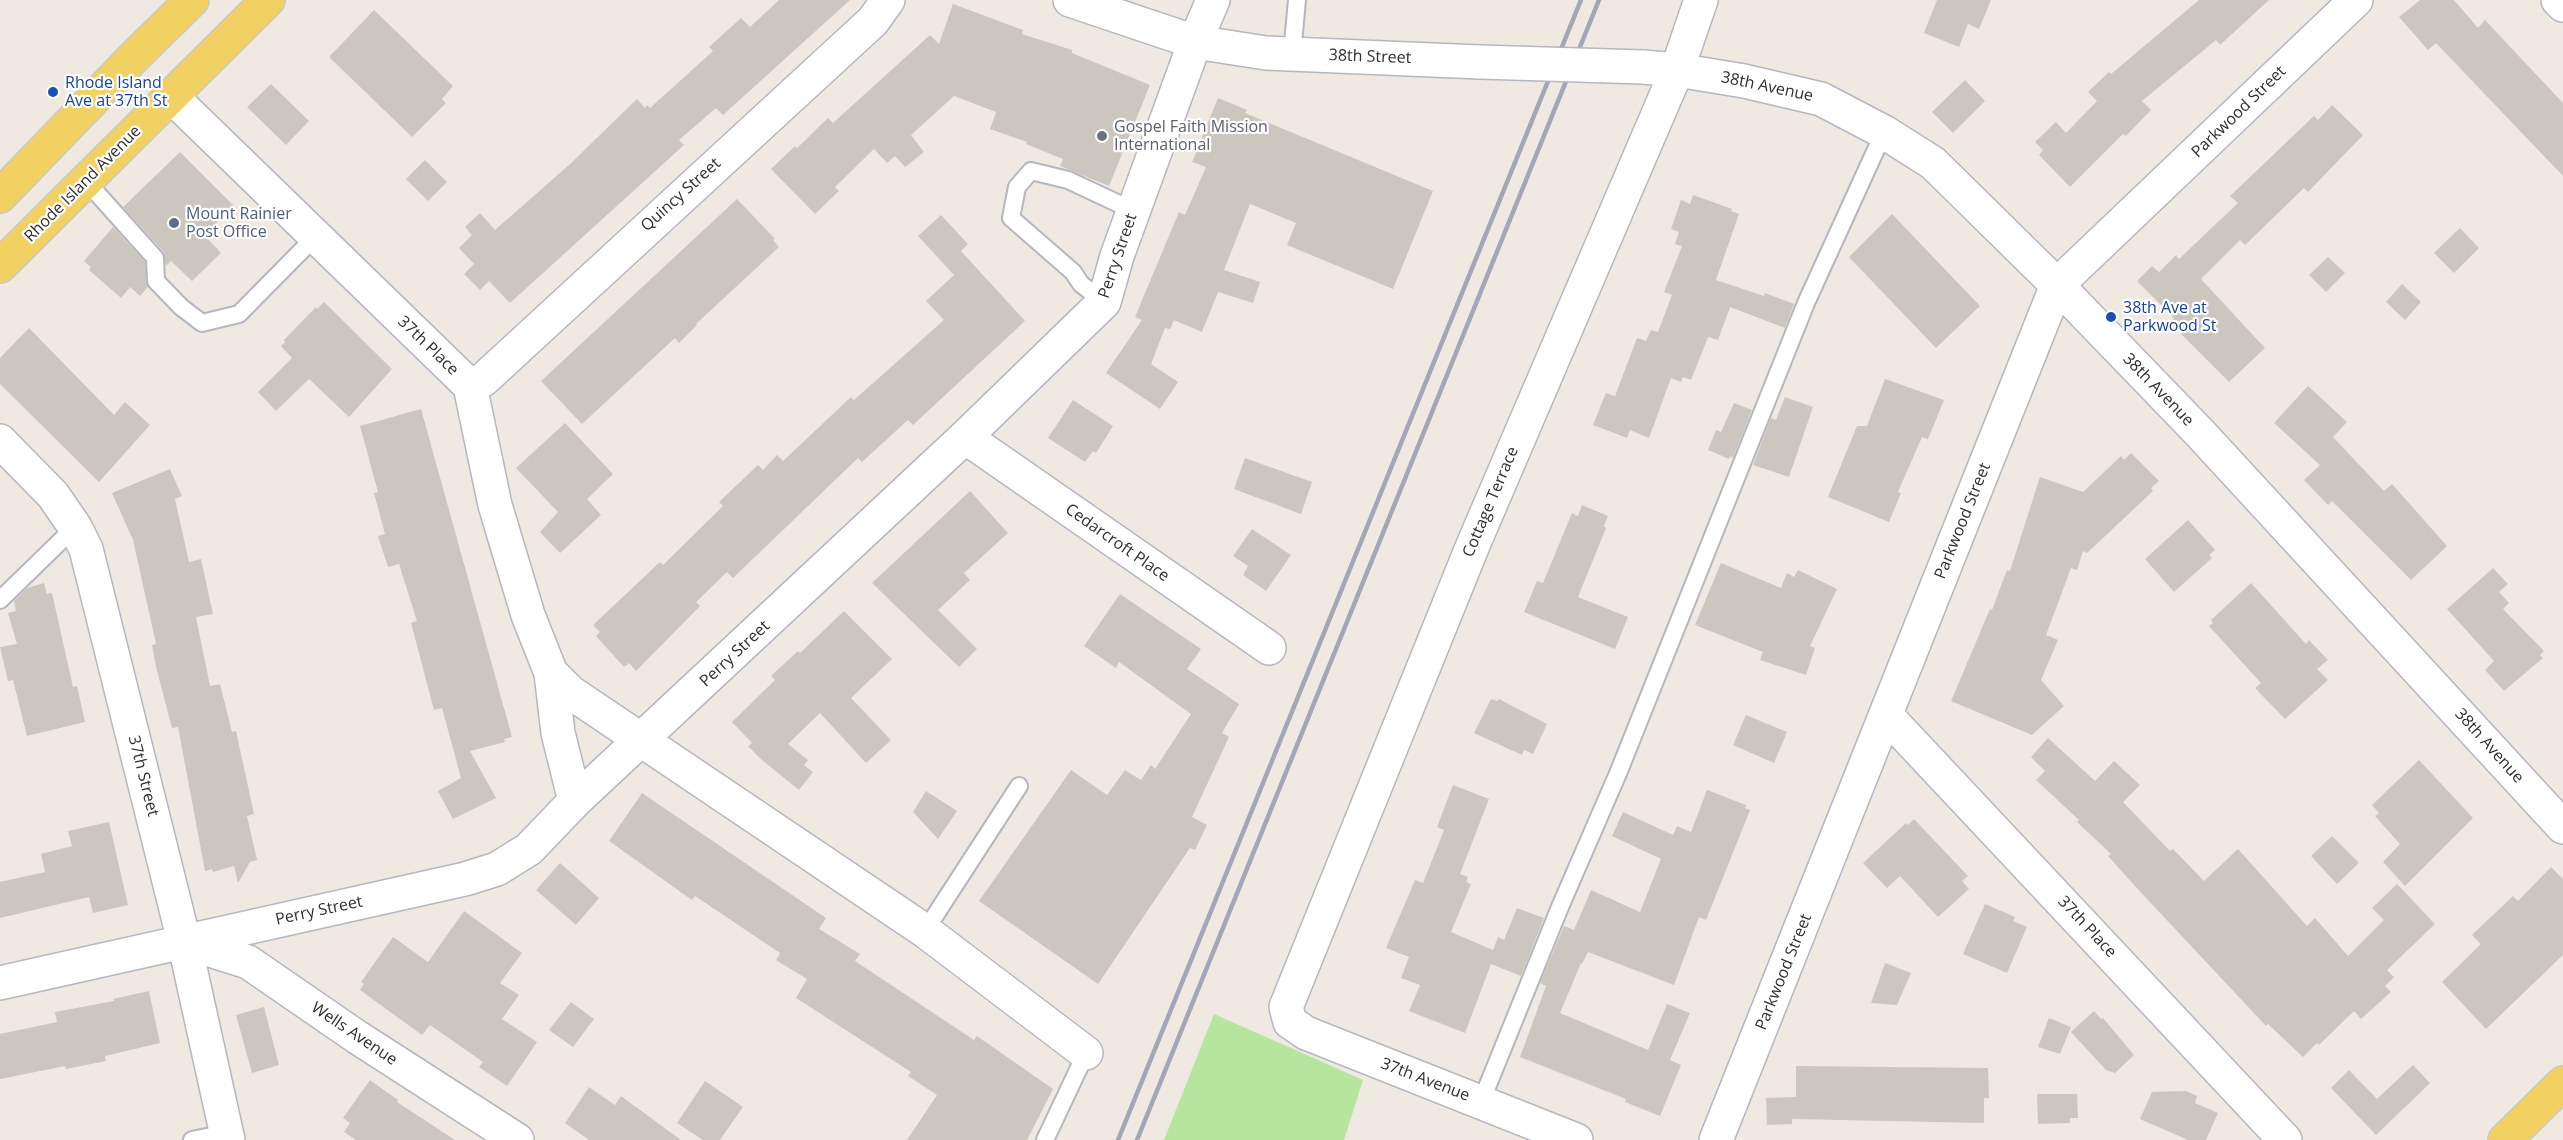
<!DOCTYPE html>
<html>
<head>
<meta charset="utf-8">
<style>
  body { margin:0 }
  canvas { display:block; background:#efe9e1 }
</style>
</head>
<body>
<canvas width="2563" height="1140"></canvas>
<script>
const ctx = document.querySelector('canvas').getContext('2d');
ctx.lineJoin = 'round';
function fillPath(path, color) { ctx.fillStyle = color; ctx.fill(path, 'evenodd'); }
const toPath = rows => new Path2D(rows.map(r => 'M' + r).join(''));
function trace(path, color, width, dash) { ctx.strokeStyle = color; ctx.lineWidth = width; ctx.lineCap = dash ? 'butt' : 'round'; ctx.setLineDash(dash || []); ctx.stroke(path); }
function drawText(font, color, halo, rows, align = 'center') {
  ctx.font = font + ' "Open Sans",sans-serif'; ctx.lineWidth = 4.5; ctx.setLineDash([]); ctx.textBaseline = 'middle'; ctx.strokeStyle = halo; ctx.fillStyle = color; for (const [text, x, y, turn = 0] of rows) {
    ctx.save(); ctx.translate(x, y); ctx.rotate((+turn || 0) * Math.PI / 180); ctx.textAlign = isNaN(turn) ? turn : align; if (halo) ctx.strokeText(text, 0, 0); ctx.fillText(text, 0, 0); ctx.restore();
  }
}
const green = toPath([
  [1214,1014,1363,1080,1344,1140,1164,1140]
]);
const building = toPath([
  [779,0,850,0,723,115,716,108,679,140,684,145,510,303,489,281,480,290,464,274,474,264,459,248,472,235,465,227,480,213,495,230,569,165,637,99,645,108,647,105,650,108,713,51,709,47,741,18,750,27],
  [1937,0,1991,0,1979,29,1968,24,1959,47,1924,33],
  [2199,0,2269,0,2220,45,2216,40,2142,101,2151,110,2126,136,2123,134,2070,187,2039,155,2043,150,2035,142,2056,122,2066,133,2097,101,2088,92,2109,72,2111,74],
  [2420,0,2454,0,2478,28,2485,20,2563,103,2563,176,2436,43,2428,50,2399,17],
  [953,4,1023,30,1022,34,1072,50,1072,53,1150,85,1109,186,1060,166,1063,159,1026,144,1027,142,990,129,996,112,954,96,911,135,924,152,905,167,895,156,887,163,874,149,835,187,839,191,815,214,771,169,795,146,797,148,828,118,833,123,930,35,939,44],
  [374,10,453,86,442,99,446,103,412,137,329,57],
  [1965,80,1985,101,1953,133,1932,112],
  [271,84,309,121,286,145,247,107],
  [1218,98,1247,110,1245,113,1433,191,1393,289,1287,245,1296,223,1250,204,1224,270,1260,282,1253,303,1218,292,1202,332,1174,320,1170,329,1165,328,1151,364,1178,382,1160,409,1106,373,1142,320,1135,317,1179,212,1185,215,1206,167,1192,162],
  [2332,105,2363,135,2308,192,2304,188,2245,245,2240,240,2201,279,2265,348,2229,382,2181,334,2183,331,2172,320,2174,318,2137,281,2152,266,2159,272,2176,255,2179,259,2238,203,2230,196,2314,116,2318,120],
  [180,152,234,206,204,235,221,253,192,281,171,261,166,266,163,251,123,207],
  [425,160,447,182,428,201,406,179],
  [1693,195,1732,209,1731,211,1739,214,1716,280,1764,296,1765,293,1794,304,1785,328,1730,307,1718,340,1708,337,1691,380,1683,377,1681,382,1671,378,1649,438,1630,430,1627,438,1593,425,1606,393,1615,396,1637,338,1646,341,1651,330,1658,332,1672,295,1664,292,1682,246,1675,244,1679,232,1671,229,1681,200,1690,204],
  [737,199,775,239,773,240,779,247,696,324,697,325,679,343,675,338,582,424,541,381],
  [1892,214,1980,306,1936,348,1849,257],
  [941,215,968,244,961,251,1025,321,913,425,908,420,862,462,858,458,733,578,727,572,696,602,700,606,636,671,629,663,624,667,596,636,600,632,593,625,660,562,663,565,723,506,719,502,758,465,763,470,777,455,783,461,851,397,854,400,944,320,926,301,954,275,918,236],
  [113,227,145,262,148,287,140,296,130,287,121,298,89,270,91,267,84,261],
  [2460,228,2479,248,2454,273,2434,253],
  [2328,257,2345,273,2326,292,2309,275],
  [2402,284,2421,302,2405,320,2386,302],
  [324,302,392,369,349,417,309,379,276,411,258,392,292,358,281,346,285,342,284,340,316,307,317,309],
  [29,328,114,415,125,402,150,425,99,482,0,384,0,358],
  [1885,379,1944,400,1928,439,1922,437,1898,492,1901,493,1889,522,1828,497,1857,426,1867,426],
  [2308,386,2347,422,2333,437,2384,491,2392,484,2447,546,2411,580,2332,501,2328,505,2304,480,2320,465,2274,423],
  [1785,397,1813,407,1789,477,1753,465,1771,418,1776,420],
  [1073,400,1113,426,1096,453,1093,451,1085,462,1048,438],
  [1734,403,1752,410,1733,458,1730,456,1729,459,1708,450,1716,430,1721,432],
  [421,409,512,737,504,739,505,742,470,751,496,798,453,819,438,791,461,778,442,708,434,710,411,623,417,621,399,564,388,567,378,536,385,534,374,493,378,492,360,426],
  [565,423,613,474,587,499,601,515,560,553,540,532,558,512,516,468],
  [2131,453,2159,481,2151,488,2153,491,2087,553,2083,551,2077,570,2071,568,2046,635,2058,640,2041,680,2064,706,2032,735,1951,701,1990,609,1992,610,2007,570,2010,571,2040,477,2083,492,2121,456,2124,460],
  [1245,458,1312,482,1301,514,1234,489],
  [170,469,182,496,175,499,189,562,201,559,213,614,196,617,210,686,220,684,232,732,236,731,254,814,247,816,257,860,250,862,238,883,234,866,213,872,212,869,205,871,178,727,172,728,156,667,152,645,156,644,133,540,112,493],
  [970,491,1008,533,964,573,970,580,938,610,977,649,959,667,872,583],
  [1582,505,1608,516,1604,526,1606,528,1578,597,1628,617,1615,649,1524,612,1537,581,1543,583,1572,513,1578,516],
  [2188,520,2215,550,2209,555,2212,558,2174,592,2145,559],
  [1252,529,1291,555,1266,591,1243,575,1248,566,1233,556],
  [1721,563,1781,588,1787,573,1794,577,1798,570,1837,589,1810,646,1815,648,1806,675,1760,660,1763,652,1695,625],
  [2493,568,2508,584,2499,592,2509,603,2503,609,2544,651,2540,655,2543,658,2504,691,2485,670,2494,661,2447,609],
  [44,583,47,594,52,593,73,687,77,686,85,722,27,736,13,680,8,681,0,647,17,644,8,613,16,611,14,601,27,588],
  [2251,583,2306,644,2309,640,2328,660,2317,669,2328,680,2285,719,2255,688,2261,683,2209,626,2213,623,2211,620],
  [1120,594,1201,649,1187,669,1239,704,1222,733,1229,737,1192,817,1207,825,1195,850,1190,848,1098,984,979,901,1071,770,1107,795,1125,770,1141,780,1151,765,1155,769,1191,714,1119,662,1116,668,1084,646],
  [844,611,892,659,851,698,891,740,866,763,820,713,788,744,808,760,804,765,813,772,799,790,762,760,748,746,752,743,732,722,775,680,771,676,798,651,800,653],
  [1491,699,1497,701,1499,699,1547,724,1533,754,1524,750,1522,755,1474,733],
  [1746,715,1787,732,1774,763,1733,745],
  [2048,738,2095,781,2114,761,2140,785,2123,802,2170,851,2173,849,2204,881,2238,849,2307,926,2315,918,2348,956,2384,920,2372,908,2397,884,2435,924,2387,970,2394,977,2385,986,2391,992,2361,1019,2354,1011,2319,1045,2317,1043,2303,1057,2268,1024,2266,1026,2134,885,2108,856,2111,854,2077,822,2079,820,2036,780,2045,771,2031,757],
  [2419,760,2473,818,2405,886,2383,862,2400,844,2375,816,2379,813,2372,805],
  [1453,785,1489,799,1460,874,1468,877,1466,882,1471,884,1451,932,1493,950,1498,937,1504,940,1517,908,1544,918,1521,976,1491,964,1465,1033,1409,1011,1420,985,1401,978,1409,957,1386,948,1415,880,1423,883,1444,830,1437,827],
  [1707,790,1746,805,1745,808,1750,810,1706,920,1699,917,1674,985,1588,952,1582,964,1581,963,1560,1013,1648,1050,1667,1004,1690,1013,1670,1060,1681,1065,1660,1116,1625,1102,1626,1099,1520,1057,1546,986,1540,983,1564,926,1574,930,1591,890,1640,912,1661,859,1612,836,1623,812,1673,835,1677,826,1691,832],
  [926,791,957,811,938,839,913,812],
  [642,793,826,918,819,929,860,954,855,961,974,1040,977,1036,1053,1089,1027,1140,907,1140,937,1095,908,1076,911,1072,796,998,807,979,776,960,780,953,695,896,692,900,609,841],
  [1914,819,1968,876,1962,881,1969,889,1938,917,1900,876,1887,888,1863,863,1906,823,1908,825],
  [109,822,128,905,93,913,89,897,0,918,0,882,45,872,41,854,72,846,68,831],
  [2332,836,2359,863,2337,884,2311,856],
  [560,863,599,898,576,925,536,890],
  [2551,867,2563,879,2563,955,2486,1029,2442,982,2481,944,2472,935,2513,896,2518,901],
  [1985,904,2015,917,2013,921,2027,927,2007,973,1963,954],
  [464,911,522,953,500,983,519,995,502,1019,537,1042,507,1086,479,1067,483,1062,430,1025,422,1035,360,990,364,984,361,982,393,937,428,962],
  [1885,963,1911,973,1897,1005,1871,1003],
  [149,991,160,1043,105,1056,106,1061,66,1069,65,1066,0,1079,0,1034,57,1022,55,1012,114,1001,113,999],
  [571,1002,594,1019,573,1047,549,1030],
  [264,1007,279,1065,252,1073,236,1015],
  [2094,1011,2101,1019,2103,1018,2134,1055,2115,1073,2106,1070,2071,1032],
  [2049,1018,2071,1027,2060,1054,2038,1047],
  [2413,1065,2430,1083,2376,1135,2331,1088,2349,1070,2377,1099],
  [1796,1066,1988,1068,1989,1098,1984,1098,1984,1123,1792,1119,1792,1124,1767,1125,1766,1098,1796,1097],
  [370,1080,398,1100,397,1102,455,1140,356,1140,344,1132,350,1123,343,1118],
  [705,1081,743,1107,720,1140,703,1140,677,1123],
  [589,1087,615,1105,621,1096,681,1140,589,1140,565,1123],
  [2186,1091,2197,1096,2195,1103,2218,1113,2206,1140,2188,1140,2140,1119,2152,1092],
  [2037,1094,2077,1094,2078,1118,2070,1118,2070,1123,2038,1124]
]);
const lane = toPath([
  [1292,54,1297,0],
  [86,181,155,258,156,281,181,307,202,323,239,314,316,236],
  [1104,302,1081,284,1073,272,1011,218,1017,187,1031,171,1068,180,1134,211],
  [0,600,75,527],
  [925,931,1019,786],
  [1481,1102,1560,907,1619,771,1806,303,1884,132],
  [192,1140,226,1133],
  [1045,1140,1086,1053]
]);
const street = toPath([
  [2558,0,2563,5],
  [172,97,470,386,495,505,528,615,551,673,570,692,925,931,1086,1053],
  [470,386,483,380,873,21,888,0],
  [965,437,1269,648],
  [0,441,53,495,75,527,86,549,184,941,228,1140],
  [551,673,558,733,575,801],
  [1886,715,2285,1140],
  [185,942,248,962,357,1037,517,1140],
  [0,983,465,879,497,869,529,849,575,801,965,437,1104,302,1117,256,1195,42,1213,0],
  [1576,1140,1306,1033,1290,1022,1286,1007,1473,545,1677,70,1701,0],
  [1716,1140,2057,285,2356,0]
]);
const secondary = toPath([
  [1070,0,1195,42,1266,53,1480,62],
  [1643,67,1677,70,1744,81,1821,99,1884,132,1933,163,2057,285,2199,432,2563,827]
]);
const primary = toPath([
  [0,196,133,58,192,0],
  [0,266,268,0],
  [2505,1140,2563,1083]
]);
const rail = toPath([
  [1118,1140,1581,0],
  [1137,1140,1599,0]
]);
const secondaryBridge = toPath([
  [1480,62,1643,67]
]);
const markers = [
  [53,92,6,"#1a4fb4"],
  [1102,136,6,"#6b7280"],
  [174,223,6,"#5c6f8a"],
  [2111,317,6,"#1a4fb4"]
];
const streetNames = [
  ["38th Street",1370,57,2],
  ["38th Avenue",1767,87,12],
  ["Parkwood Street",2239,112,-44],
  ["Rhode Island Avenue",83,184,-45],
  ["Quincy Street",681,195,-42],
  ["Perry Street",1118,256,-71],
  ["37th Place",428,346,44],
  ["38th Avenue",2158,390,46],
  ["Cottage Terrace",1491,502,-67],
  ["Parkwood Street",1963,521,-68],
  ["Cedarcroft Place",1117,543,35],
  ["Perry Street",735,654,-43],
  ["38th Avenue",2489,746,48],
  ["37th Street",143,776,76],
  ["Perry Street",319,911,-12],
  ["37th Place",2087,927,47],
  ["Parkwood Street",1784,972,-68],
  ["Wells Avenue",354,1034,34],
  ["37th Avenue",1425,1080,21]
];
const transitNames = [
  ["Rhode Island",65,83],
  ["Ave at 37th St",65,101],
  ["38th Ave at",2123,308],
  ["Parkwood St",2123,326]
];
const worshipNames = [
  ["Gospel Faith Mission",1114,127],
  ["International",1114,145]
];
const serviceNames = [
  ["Mount Rainier",186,214],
  ["Post Office",186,232]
];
fillPath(green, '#b6e59e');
fillPath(building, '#cbc7bf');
trace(lane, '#b4b7c1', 20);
trace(street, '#b4b7c1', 36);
trace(secondary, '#b4b7c1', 36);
trace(primary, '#c9c9c9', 36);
trace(lane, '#fff', 16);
trace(street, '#fff', 33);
trace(secondary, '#fff', 33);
trace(primary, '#f2d163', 33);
trace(rail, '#a3a6b8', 4.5);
trace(secondaryBridge, '#b4b7c1', 36, []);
trace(secondaryBridge, '#fff', 33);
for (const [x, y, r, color] of markers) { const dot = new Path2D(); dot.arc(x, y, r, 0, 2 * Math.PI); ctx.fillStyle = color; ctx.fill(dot); trace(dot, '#fff', 2); }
drawText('16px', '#2e2e2e', '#fff', streetNames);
drawText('16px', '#164399', '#fff', transitNames, 'left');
drawText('16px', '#5b616d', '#fff', worshipNames, 'left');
drawText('16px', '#4e5e75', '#fff', serviceNames, 'left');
</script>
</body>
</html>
